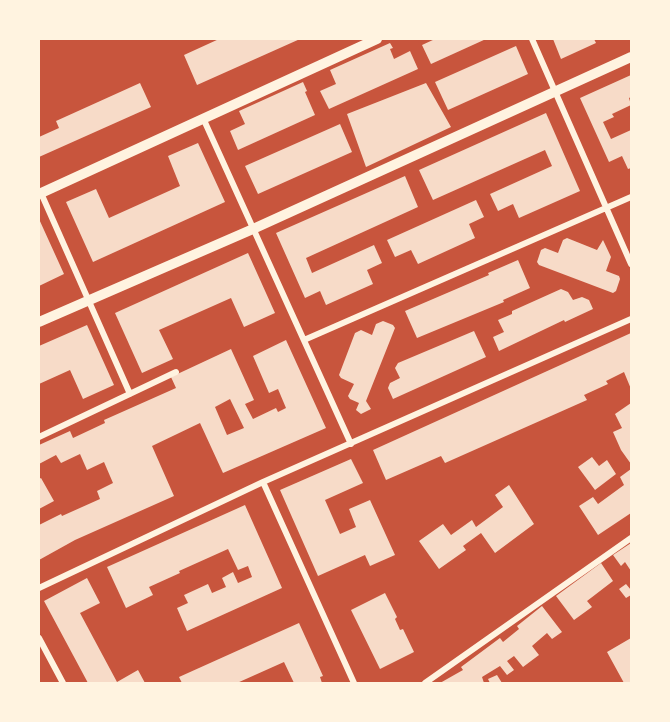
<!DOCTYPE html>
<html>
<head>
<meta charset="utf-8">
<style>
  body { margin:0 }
  #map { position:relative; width:670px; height:722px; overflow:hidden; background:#c8553d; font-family:Poppins,sans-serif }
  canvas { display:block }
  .frame { position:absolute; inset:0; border:40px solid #fff3e0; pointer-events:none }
</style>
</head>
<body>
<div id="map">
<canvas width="670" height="722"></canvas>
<div class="frame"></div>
</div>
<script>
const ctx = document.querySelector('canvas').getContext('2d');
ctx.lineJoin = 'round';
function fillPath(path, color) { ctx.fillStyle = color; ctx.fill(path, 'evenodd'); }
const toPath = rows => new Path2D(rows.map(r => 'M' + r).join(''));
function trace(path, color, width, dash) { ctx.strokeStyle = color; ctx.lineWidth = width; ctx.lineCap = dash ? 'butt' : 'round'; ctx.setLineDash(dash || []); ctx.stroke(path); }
const building = toPath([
  [219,39,300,39,197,85,184,55],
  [435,39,486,39,431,64,422,45],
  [553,39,594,39,596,43,561,59],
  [390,43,393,48,390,49,394,59,410,51,418,69,329,109,320,91,336,84,330,70],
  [516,46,528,74,448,110,435,82],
  [631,75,631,97,629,98,631,105,612,114,614,117,603,122,611,139,631,130,631,168,628,169,622,156,609,162,580,98],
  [303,82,307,91,305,92,315,115,238,150,230,131,245,124,239,111],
  [140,83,151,107,39,157,39,137,59,128,56,121],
  [426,83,451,127,366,167,347,114],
  [546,113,580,191,519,218,513,204,498,211,490,194,552,166,545,150,433,200,419,170],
  [340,124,352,152,258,194,245,166],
  [198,143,225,202,93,262,66,202,96,189,109,218,180,186,168,156],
  [405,176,418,207,306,258,312,273,374,245,382,263,367,270,373,284,326,305,320,291,305,298,276,233],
  [476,200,484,217,469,224,475,238,418,264,411,250,395,257,387,240],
  [39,219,64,274,39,286],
  [567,238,597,250,603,240,611,257,606,271,619,276,620,279,616,291,613,293,539,265,537,262,541,250,545,248,558,253,563,240],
  [248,253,275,313,244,327,231,298,159,330,173,359,142,373,115,313],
  [518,260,530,288,503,300,504,302,417,338,405,311,489,275,488,273],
  [561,289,568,292,573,300,582,297,589,300,593,309,565,322,564,320,499,351,493,337,504,332,498,320,512,314,512,311],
  [383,321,393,325,395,328,366,401,371,409,361,414,356,410,359,403,350,399,348,396,354,384,341,378,339,375,355,333,361,330,372,335,376,324],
  [87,325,114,385,83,399,70,370,39,384,39,346],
  [474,331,486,357,393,399,388,388,390,383,400,378,395,368,398,363],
  [631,333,631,389,624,372,606,381,608,384,584,395,587,400,445,463,441,456,386,480,373,450],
  [286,340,326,428,223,473,200,423,152,446,174,496,75,540,39,560,39,525,61,514,62,516,100,499,97,491,113,483,104,462,87,470,80,454,61,463,56,455,39,464,39,445,70,431,73,438,105,423,104,420,176,388,171,377,231,349,254,400,245,404,253,419,276,408,278,412,286,408,278,389,269,393,253,356],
  [230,399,244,428,227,435,215,407],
  [631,403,631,464,621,450,613,432,622,428,615,414],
  [592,457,599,466,607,460,616,474,595,490,578,467],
  [351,459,363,483,325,500,340,534,356,527,349,509,370,500,395,555,370,566,365,555,318,576,280,490],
  [631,469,631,513,598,535,579,506,593,497,598,504,624,485,620,477],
  [41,478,54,501,39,509,39,479],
  [509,485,534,524,495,553,481,533,463,546,466,550,439,569,419,541,443,524,451,535,472,520,476,527,503,507,495,495],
  [245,505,282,588,187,631,177,608,188,603,184,595,208,584,212,593,226,587,222,578,233,572,238,583,252,577,248,566,238,570,228,549,179,571,180,573,149,587,153,595,126,608,107,567],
  [631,543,631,571,625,562,621,566,613,555],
  [601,563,613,581,587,601,592,607,574,620,556,596],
  [87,578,100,603,80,613,117,682,138,670,145,683,88,683,44,601],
  [626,584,631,590,631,595,626,598,619,589],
  [385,593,397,617,395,619,400,630,403,629,414,652,380,669,351,610],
  [542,606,562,632,552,639,547,633,532,646,539,655,523,667,514,656,507,661,514,670,507,675,500,666,482,677,484,683,440,683,463,670,461,667,500,638,503,642,519,629,517,626],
  [299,623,323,676,320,677,322,683,294,683,284,662,237,683,182,683,179,677],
  [631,638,631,683,624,683,607,652],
  [497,675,502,683,490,683,488,679]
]);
const minor = toPath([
  [532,39,631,264],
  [203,118,351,444],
  [41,193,130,394],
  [304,340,631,197],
  [39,437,176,372],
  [263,482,354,683],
  [39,588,263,482,631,319],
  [39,638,63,683],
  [425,683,631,538]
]);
const tertiary = toPath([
  [39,194,377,39],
  [39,322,253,229,631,57]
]);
fillPath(building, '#f7dbc8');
trace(minor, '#fff3e0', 6);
trace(tertiary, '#fff3e0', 10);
</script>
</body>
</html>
